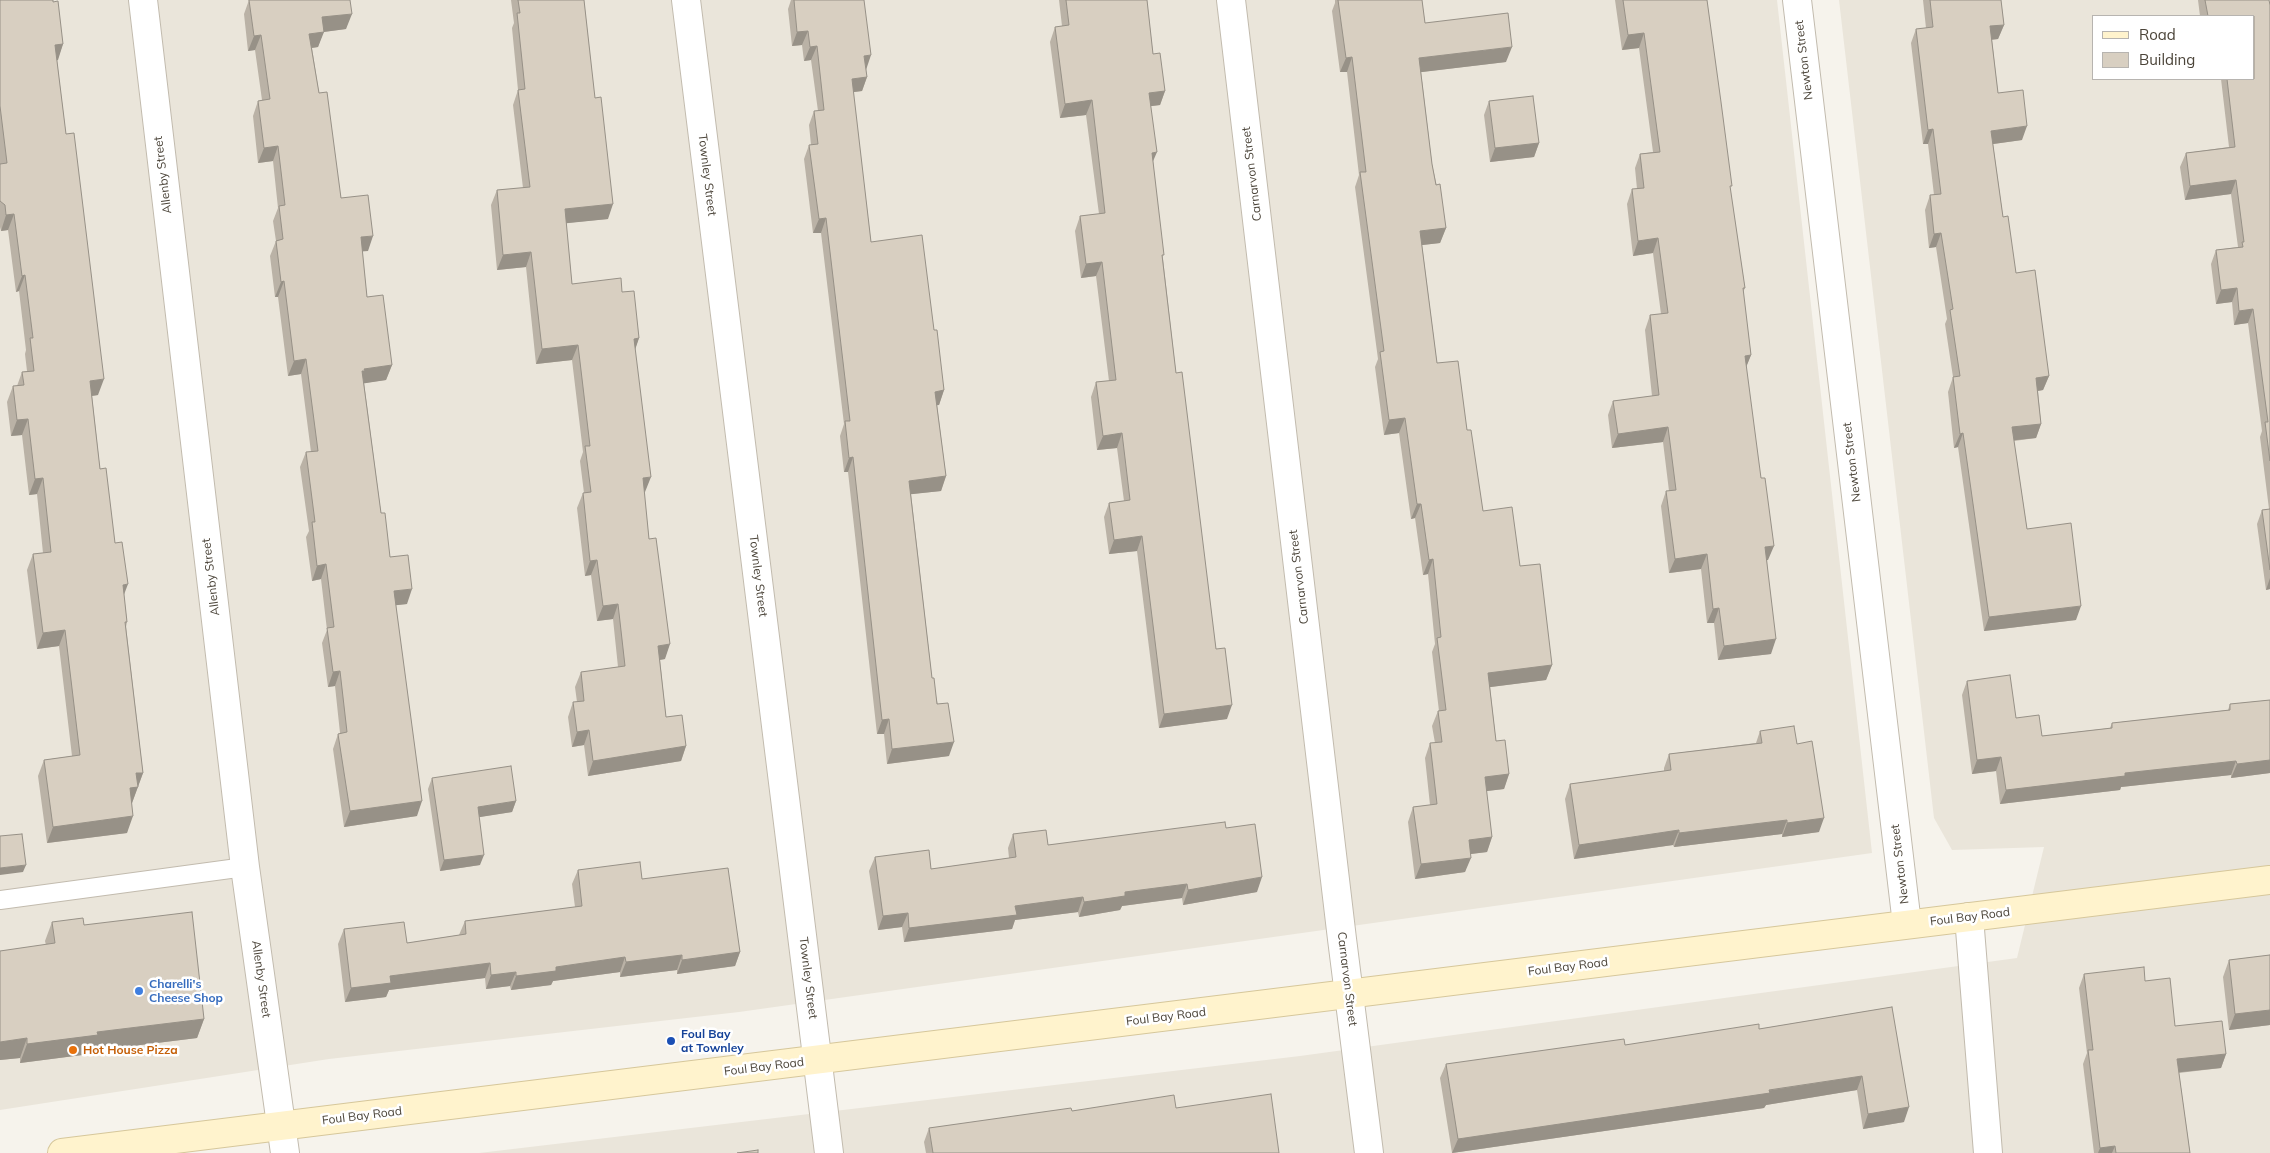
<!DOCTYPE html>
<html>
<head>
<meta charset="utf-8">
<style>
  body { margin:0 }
  #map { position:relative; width:2270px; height:1153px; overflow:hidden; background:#f6f3ec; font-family:Mulish,sans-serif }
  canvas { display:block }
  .legend { position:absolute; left:2092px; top:15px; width:162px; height:65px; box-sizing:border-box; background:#fff; border:1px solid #b7b4b0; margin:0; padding:6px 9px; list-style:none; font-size:15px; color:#4b4439 }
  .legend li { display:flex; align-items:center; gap:10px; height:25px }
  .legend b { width:25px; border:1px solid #b7b4b0 }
</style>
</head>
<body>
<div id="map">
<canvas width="2270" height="1153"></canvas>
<ul class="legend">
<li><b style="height:6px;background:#fff3cd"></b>Road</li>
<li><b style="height:14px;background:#d8cfc1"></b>Building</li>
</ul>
</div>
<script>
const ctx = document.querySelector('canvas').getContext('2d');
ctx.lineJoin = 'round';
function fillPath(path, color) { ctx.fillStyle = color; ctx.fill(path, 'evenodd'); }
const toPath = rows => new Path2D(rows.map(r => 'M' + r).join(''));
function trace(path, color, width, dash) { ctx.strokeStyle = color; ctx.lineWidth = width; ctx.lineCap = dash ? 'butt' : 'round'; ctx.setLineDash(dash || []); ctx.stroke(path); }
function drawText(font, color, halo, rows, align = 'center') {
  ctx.font = font + ' Mulish,sans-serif'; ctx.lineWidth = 5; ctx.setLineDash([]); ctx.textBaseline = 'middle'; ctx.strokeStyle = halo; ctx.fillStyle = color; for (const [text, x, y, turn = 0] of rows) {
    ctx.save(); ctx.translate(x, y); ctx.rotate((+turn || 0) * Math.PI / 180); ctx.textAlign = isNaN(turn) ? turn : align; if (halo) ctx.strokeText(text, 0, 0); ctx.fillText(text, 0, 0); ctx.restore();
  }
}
const residential = toPath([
  [0,0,1777,0,1872,853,739,1012,329,1059,0,1110],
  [1839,0,2270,0,2270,1153,479,1153,1300,1056,2017,958,2044,847,1952,850,1934,818],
  [2094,16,2254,16,2254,79,2094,79]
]);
const service = toPath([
  [0,900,245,867]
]);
const minor = toPath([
  [143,0,245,867,285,1153],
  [686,0,829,1153],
  [1231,0,1342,939,1369,1153],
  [1797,0,1907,924],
  [1969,917,1988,1153]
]);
const secondary = toPath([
  [62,1153,2270,880]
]);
const wall = toPath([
  [0,0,63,44,57,61,98,395,92,396,100,469,115,543,124,595,127,622,126,627,143,773,132,803,131,803,127,833,47,843,38,776,44,760,72,756,59,646,37,649,27,570,33,554,43,553,37,494,29,495,22,435,11,436,7,402,13,386,17,386,22,372,27,371,25,354,26,350,19,291,16,292,8,230,1,231,0,227],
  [249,0,350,0,346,29,323,32,318,47,312,48,319,93,341,198,368,251,362,251,367,297,392,365,386,380,364,383,381,513,390,557,407,604,396,605,417,816,344,827,333,749,338,734,340,733,335,686,328,687,322,643,327,630,321,579,312,581,306,537,309,531,300,467,306,452,311,452,301,374,288,376,278,297,275,297,270,256,276,241,273,221,278,208,273,161,258,163,253,116,258,101,262,100,255,50,248,51,244,14],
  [511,0,584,0,608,219,566,223,572,284,622,292,639,338,635,349,645,492,644,492,649,539,665,659,660,660,666,717,686,746,681,761,588,776,584,745,572,747,568,717,573,702,577,702,575,687,581,672,618,667,613,619,597,621,591,575,585,576,577,508,583,493,584,493,580,461,583,452,572,360,536,364,526,267,497,270,491,205,497,190,523,188,513,105,518,90,512,28,514,23],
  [791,0,864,0,866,69,867,77,862,91,853,92,871,242,934,330,944,390,939,405,937,405,946,476,941,491,911,494,932,678,949,756,887,764,884,734,877,734,848,472,844,472,840,436,844,424,821,233,813,233,804,159,809,145,811,145,809,125,814,111,818,111,811,60,804,61,802,45,792,46,788,9],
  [1059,0,1147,0,1153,54,1165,91,1160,105,1151,106,1153,161,1163,259,1176,373,1216,649,1227,719,1159,728,1137,551,1109,554,1104,517,1109,503,1124,501,1117,448,1097,450,1091,397,1096,382,1109,381,1096,276,1081,278,1075,231,1080,216,1099,214,1086,115,1060,118,1050,42,1055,27,1062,26],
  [1335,0,1422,0,1425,23,1506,62,1421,72,1432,164,1446,228,1440,243,1422,245,1437,363,1467,430,1483,511,1520,566,1552,665,1546,680,1490,687,1496,741,1509,774,1504,789,1486,791,1492,837,1487,852,1470,854,1465,872,1415,879,1408,822,1413,807,1430,805,1425,758,1430,743,1435,743,1432,726,1438,711,1439,711,1432,652,1435,644,1428,574,1423,575,1415,518,1411,519,1399,433,1384,435,1375,367,1378,359,1355,187,1359,175,1347,72,1340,72,1332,11,1335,3],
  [1615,0,1707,0,1730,189,1745,288,1743,292,1751,355,1746,367,1768,560,1767,560,1771,654,1718,660,1714,623,1707,623,1701,569,1669,573,1661,506,1666,491,1669,491,1663,442,1612,448,1608,415,1613,401,1652,396,1645,330,1650,315,1661,314,1653,253,1633,256,1627,204,1632,189,1637,189,1635,168,1640,154,1653,152,1639,48,1622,50],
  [1923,0,2001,0,2004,25,1998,39,1992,40,1998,93,2022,140,1993,144,2003,217,2016,273,2049,376,2043,390,2038,391,2041,424,2036,438,2014,441,2027,529,2076,620,1984,631,1958,447,1954,448,1948,392,1953,377,1945,324,1947,319,1936,247,1929,248,1925,210,1930,195,1934,195,1928,144,1923,144,1911,43,1916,29,1926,28],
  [2198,0,2269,0,2270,5,2270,589,2266,590,2257,524,2262,510,2269,509,2260,437,2262,431,2248,323,2234,325,2232,302,2216,304,2211,264,2216,250,2238,247,2231,194,2185,200,2180,167,2186,153,2229,147,2221,79,2254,79,2254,16,2200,16],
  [1489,101,1539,143,1534,157,1490,162,1484,115],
  [1967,681,2016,718,2042,736,2110,728,2112,723,2228,710,2230,704,2270,700,2270,773,2231,778,2231,775,2121,787,2120,790,2000,804,1996,771,1972,774,1962,695],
  [1760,731,1797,744,1819,832,1782,837,1782,834,1674,847,1673,845,1574,859,1565,799,1570,784,1664,771,1664,768,1669,754,1756,743],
  [432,778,516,801,512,812,479,817,480,865,440,871,428,789],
  [1226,828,1257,892,1183,905,1182,898,1122,906,1120,910,1079,917,1078,912,1015,920,1012,929,904,942,902,927,878,930,869,871,875,857,931,869,1009,858,1008,848,1013,834,1048,845],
  [578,870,642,879,740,952,735,966,677,974,677,970,620,977,620,972,553,981,551,985,511,990,510,986,486,989,485,978,389,990,386,997,345,1002,338,944,344,929,407,943,459,935,465,921,575,907,572,884],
  [52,922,84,925,204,1019,197,1038,92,1051,90,1054,20,1063,20,1058,0,1060,0,951,46,945,45,941],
  [2270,955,2270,1025,2229,1030,2223,977,2229,960],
  [2084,974,2145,981,2175,1026,2226,1054,2221,1068,2179,1073,2190,1153,2094,1153,2083,1064,2087,1053,2079,988],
  [1892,1007,1904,1122,1863,1129,1857,1090,1766,1105,1764,1108,1452,1153,1440,1078,1446,1064,1625,1045,1759,1029],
  [1176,1108,1279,1153,926,1153,924,1142,929,1128,1072,1111]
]);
const shadedWall = toPath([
  [352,14,346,29,316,33,322,17],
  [2004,25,1998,39,1985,40,1990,26],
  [808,31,802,45,792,46,797,32],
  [324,32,318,47,304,49,309,34],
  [1644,33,1639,48,1622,50,1628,35],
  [261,35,255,50,248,51,254,36],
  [63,44,58,60,49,61,55,45],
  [817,46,811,60,804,61,810,47],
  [1512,47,1506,62,1414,73,1419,58],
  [871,55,866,70,864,56],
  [1352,57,1347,72,1340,72,1346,58],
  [867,77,862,91,846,93,852,79],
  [1165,91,1160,105,1144,107,1149,93],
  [1092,100,1086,115,1060,118,1065,104],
  [2027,126,2022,140,1986,145,1991,131],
  [1933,129,1928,144,1923,144,1928,130],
  [1539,143,1534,157,1490,162,1495,148],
  [278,146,273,161,258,163,264,148],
  [1157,152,1151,166,1152,153],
  [2236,180,2231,194,2185,200,2190,186],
  [613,204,608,219,559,224,565,209],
  [14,214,8,230,1,231,6,215],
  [826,218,821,233,813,233,819,219],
  [1446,228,1440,243,1414,246,1420,231],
  [1941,233,1936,247,1929,248,1934,234],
  [373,236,368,251,355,252,361,237],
  [1658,238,1653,253,1633,256,1638,241],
  [531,252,526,267,497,270,503,255],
  [1102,262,1096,276,1081,278,1086,264],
  [25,275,19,291,16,292,22,276],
  [284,281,278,297,275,297,281,282],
  [2237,288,2232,302,2216,304,2221,290],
  [2253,309,2248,323,2234,325,2239,311],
  [639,338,634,353,634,339],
  [578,345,572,360,536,364,542,349],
  [1751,355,1745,370,1745,356],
  [306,359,301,374,288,376,294,361],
  [392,365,386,380,360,384,362,371,364,369],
  [2049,376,2043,390,2031,392,2036,378],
  [104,379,98,395,84,397,90,381],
  [944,390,939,405,930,406,935,392],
  [1405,418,1399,433,1384,435,1389,420],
  [28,419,22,435,11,436,17,420],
  [2041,424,2036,438,2007,441,2012,427],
  [1668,427,1663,442,1612,448,1618,434],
  [1122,433,1117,448,1097,450,1103,436],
  [1963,433,1958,447,1954,448,1960,434],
  [853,457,848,472,844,472,849,458],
  [946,476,941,491,904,495,909,481],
  [651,477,645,492,638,493,643,478],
  [43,478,37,494,29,495,35,479],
  [1417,504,1421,504,1415,518,1411,519],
  [1142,536,1137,551,1109,554,1114,540],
  [1774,546,1768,560,1760,561,1765,547],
  [1707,554,1701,569,1669,573,1675,559],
  [1433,559,1428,574,1423,575,1429,560],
  [597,560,591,575,585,576,590,561],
  [326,564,321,579,312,581,317,566],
  [2270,578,2270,589,2266,590],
  [128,584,122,600,123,585],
  [412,589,407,604,389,606,394,591],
  [618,604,613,619,597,621,603,606],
  [2081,606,2076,620,1984,631,1989,617],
  [1719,608,1714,623,1707,623,1713,609],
  [65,630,59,646,37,649,43,633],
  [1776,639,1771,654,1718,660,1724,646],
  [670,644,665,659,652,661,658,646],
  [1552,665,1546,680,1483,688,1488,673],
  [340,671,335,686,328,687,333,672],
  [1232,705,1227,719,1159,728,1164,714],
  [889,719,884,734,877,734,882,720],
  [589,730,584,745,572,747,577,732],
  [954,742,949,756,887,764,892,749],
  [686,746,681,761,588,776,593,761],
  [2001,757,1996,771,1972,774,1977,760],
  [2270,760,2270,773,2231,778,2237,764],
  [2236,761,2231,775,2121,787,2120,790,2000,804,2006,790,2125,773],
  [136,773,143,773,132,803,124,804],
  [1509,774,1504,789,1479,792,1485,777],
  [422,801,417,816,344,827,350,811],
  [516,801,512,812,474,818,478,807],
  [133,816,127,833,47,843,53,827],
  [1824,818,1819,832,1782,837,1787,823],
  [1787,820,1782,834,1674,847,1679,833],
  [1679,830,1673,845,1574,859,1579,845],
  [1492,837,1487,852,1463,855,1469,840],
  [484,855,480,865,440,871,444,860],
  [1471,858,1465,872,1415,879,1421,864],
  [26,865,23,872,0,875,0,868],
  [1262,877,1257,892,1183,905,1188,890],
  [1187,884,1182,898,1122,906,1120,910,1079,917,1084,902,1125,892],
  [1083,897,1078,912,1015,920,1012,929,904,942,909,928,1015,906],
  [908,913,902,927,878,930,883,916],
  [740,952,735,966,677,974,682,960],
  [682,955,677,970,620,977,626,962],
  [625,957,620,972,553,981,551,985,511,990,516,976,556,967],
  [490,963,485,978,389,990,386,997,345,1002,351,988,390,976],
  [516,972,510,986,486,989,491,975],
  [2270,1010,2270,1025,2229,1030,2235,1014],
  [204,1019,197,1038,92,1051,90,1054,20,1063,27,1044,97,1032],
  [27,1038,20,1058,0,1060,0,1042],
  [2226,1054,2221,1068,2172,1073,2177,1059],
  [1862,1076,1857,1090,1766,1105,1764,1108,1452,1153,1458,1139],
  [1909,1107,1904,1122,1863,1129,1868,1114],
  [2115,1146,2112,1153,2098,1153,2100,1148]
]);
const building = toPath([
  [0,0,53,0,53,2,58,1,63,44,55,45,66,134,74,133,104,379,90,381,100,469,106,468,115,543,122,542,128,584,123,585,127,622,125,622,143,773,136,773,138,787,130,788,133,816,53,827,44,760,80,755,65,630,43,633,33,554,51,552,43,478,35,479,28,419,17,420,13,386,24,385,22,372,34,371,30,338,33,338,25,275,22,276,14,214,6,215,5,205,0,201,0,164,7,163,0,106,0,0],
  [249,0,350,0,352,14,322,17,324,32,309,34,319,93,327,92,341,198,368,195,373,236,361,237,367,297,383,295,392,365,364,369,365,371,362,371,381,513,385,513,390,557,408,555,412,589,394,591,422,801,350,811,338,734,347,732,340,671,333,672,327,628,334,627,326,564,317,566,312,522,315,522,306,452,318,451,306,359,294,361,284,281,281,282,276,241,283,239,279,206,285,205,278,146,264,148,258,101,270,99,261,35,254,36,249,0],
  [518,0,584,0,595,98,601,97,613,204,565,209,572,284,621,278,622,292,634,291,639,338,634,339,651,477,643,478,649,539,656,538,670,644,658,646,666,717,682,715,686,746,593,761,589,730,577,732,573,702,584,701,581,672,625,666,618,604,603,606,597,560,590,561,583,493,591,492,585,446,590,446,578,345,542,349,531,252,503,255,497,190,530,187,518,90,525,89,517,13,520,13,518,0],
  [794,0,864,0,871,55,864,56,867,77,852,79,871,242,922,235,934,330,937,330,944,390,935,392,946,476,909,481,932,678,934,678,937,704,948,703,954,742,892,749,889,719,882,720,853,457,849,458,845,421,850,421,826,218,819,219,809,145,818,144,814,111,824,110,817,46,810,47,808,31,797,32,794,0],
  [1066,0,1147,0,1153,54,1160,53,1165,91,1149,93,1157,152,1152,153,1164,255,1162,255,1176,373,1182,372,1216,649,1225,648,1232,705,1164,714,1142,536,1114,540,1109,503,1130,500,1122,433,1103,436,1096,382,1116,380,1102,262,1086,264,1080,216,1105,213,1092,100,1065,104,1055,27,1069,25,1066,0],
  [1338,0,1422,0,1425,23,1508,13,1512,47,1419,58,1432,164,1436,185,1440,184,1446,228,1420,231,1437,363,1458,361,1467,430,1471,430,1483,511,1512,507,1520,566,1540,564,1552,665,1488,673,1496,741,1505,740,1509,774,1485,777,1492,837,1469,840,1471,858,1421,864,1413,807,1437,804,1430,743,1442,742,1438,711,1446,710,1437,638,1441,637,1433,559,1429,560,1421,504,1417,504,1405,418,1389,420,1380,352,1384,351,1360,172,1366,172,1352,57,1346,58,1338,0],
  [1623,0,1707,0,1721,102,1732,186,1730,186,1745,288,1743,288,1751,355,1745,356,1761,478,1765,478,1774,546,1765,547,1776,639,1724,646,1719,608,1713,609,1707,554,1675,559,1666,491,1676,490,1668,427,1618,434,1613,401,1659,395,1650,315,1668,313,1658,238,1638,241,1632,189,1644,188,1640,154,1660,152,1644,33,1628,35,1623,0],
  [1930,0,2001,0,2004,25,1990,26,1998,93,2023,90,2027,126,1991,131,2003,217,2008,216,2016,273,2035,270,2049,376,2036,378,2041,424,2012,427,2027,529,2071,523,2081,606,1989,617,1963,433,1960,434,1953,377,1960,376,1950,310,1953,309,1941,233,1934,234,1930,195,1941,194,1933,129,1928,130,1916,29,1933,27,1930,0],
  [2205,0,2269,0,2270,5,2270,461,2265,422,2268,422,2253,309,2239,311,2237,288,2221,290,2216,250,2243,247,2242,242,2244,242,2236,180,2190,186,2186,153,2235,147,2227,79,2254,79,2254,16,2208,16,2205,0],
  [1533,96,1539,143,1495,148,1489,101,1533,96],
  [2270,509,2270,570,2262,510,2270,509],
  [2010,675,2016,718,2039,715,2042,736,2112,728,2112,723,2230,710,2230,704,2270,700,2270,760,2237,764,2236,761,2125,773,2125,776,2006,790,2001,757,1977,760,1967,681,2010,675],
  [1794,726,1797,744,1812,741,1824,818,1787,823,1787,820,1679,833,1679,830,1579,845,1570,784,1671,770,1669,754,1762,743,1760,731,1794,726],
  [511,766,516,801,478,807,484,855,444,860,432,778,511,766],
  [1225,822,1226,828,1255,824,1262,877,1188,890,1187,884,1125,892,1125,896,1084,902,1083,897,1015,906,1017,915,909,928,908,913,883,916,875,857,929,850,931,869,1016,857,1013,834,1046,830,1048,845,1225,822],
  [22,834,26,865,0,868,0,836,22,834],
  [640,862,642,879,728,868,740,952,682,960,682,955,626,962,625,957,556,967,556,971,516,976,516,972,491,975,490,963,390,976,391,983,351,988,344,929,404,922,407,943,466,934,465,921,582,906,578,870,640,862],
  [192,912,204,1019,97,1032,98,1035,27,1044,27,1038,0,1042,0,951,55,943,52,922,83,918,84,925,192,912],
  [2270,955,2270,1010,2235,1014,2229,960,2270,955],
  [2144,967,2145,981,2170,978,2175,1026,2222,1021,2226,1054,2177,1059,2190,1153,2116,1153,2115,1146,2100,1148,2088,1050,2093,1050,2084,974,2144,967],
  [1892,1007,1909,1107,1868,1114,1862,1076,1769,1090,1770,1093,1458,1139,1446,1064,1624,1039,1625,1045,1759,1024,1759,1029,1892,1007],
  [1271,1094,1279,1153,933,1153,929,1128,1071,1108,1072,1111,1174,1095,1176,1108,1271,1094],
  [758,1150,758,1153,737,1153,758,1150]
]);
const markers = [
  [139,991,5,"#3f7fe0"],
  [671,1041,5,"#1a4fb4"],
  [73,1050,5,"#e8710a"]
];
const streetNames = [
  ["Newton Street",1804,60,-97],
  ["Carnarvon Street",1252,174,-97],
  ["Allenby Street",163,175,-97],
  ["Townley Street",707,175,83],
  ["Newton Street",1852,462,-97],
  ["Townley Street",758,576,83],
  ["Allenby Street",211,577,-97],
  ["Carnarvon Street",1299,577,-97],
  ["Newton Street",1900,864,-97],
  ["Foul Bay Road",1970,917,-7],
  ["Foul Bay Road",1568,967,-7],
  ["Townley Street",808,978,83],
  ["Allenby Street",261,979,82],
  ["Carnarvon Street",1347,979,83],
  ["Foul Bay Road",1166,1017,-7],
  ["Foul Bay Road",764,1067,-7],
  ["Foul Bay Road",362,1116,-7]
];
const shopNames = [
  ["Charelli's",149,984],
  ["Cheese Shop",149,998]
];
const transitNames = [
  ["Foul Bay",681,1034],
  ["at Townley",681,1048]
];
const foodNames = [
  ["Hot House Pizza",83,1050]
];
fillPath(residential, '#eae5da');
trace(service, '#c2bbae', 20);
trace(minor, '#c2bbae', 30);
trace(secondary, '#d6c79b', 30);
trace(service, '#fff', 18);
trace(minor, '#fff', 28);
trace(secondary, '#fff3cd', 28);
fillPath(wall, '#bab2a6');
fillPath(shadedWall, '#979187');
fillPath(building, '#d8cfc1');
trace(building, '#979187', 1);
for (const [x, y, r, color] of markers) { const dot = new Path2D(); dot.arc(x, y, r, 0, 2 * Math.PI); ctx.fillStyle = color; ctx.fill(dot); trace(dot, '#fff', 2); }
drawText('12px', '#4b4439', '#fff', streetNames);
drawText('bold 12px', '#366cbe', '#fff', shopNames, 'left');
drawText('bold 12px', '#164399', '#fff', transitNames, 'left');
drawText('bold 12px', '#c56008', '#fff', foodNames, 'left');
</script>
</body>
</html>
